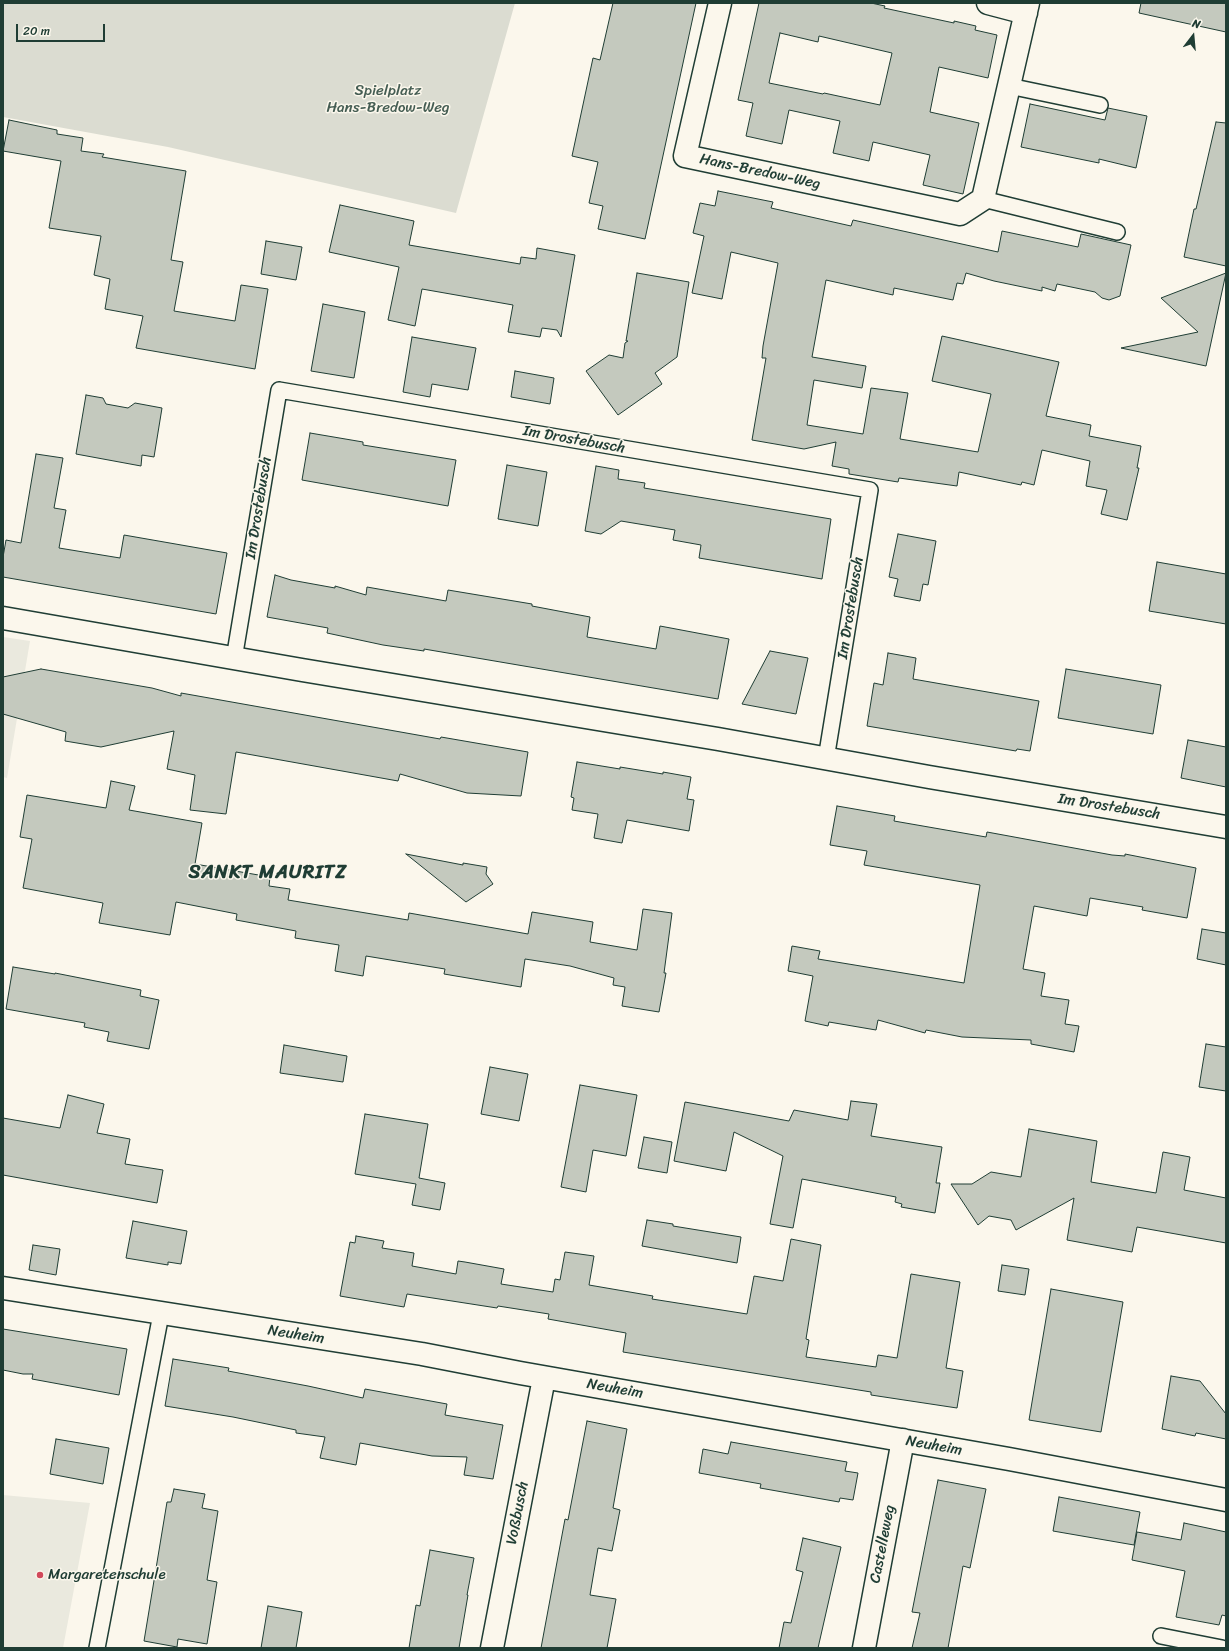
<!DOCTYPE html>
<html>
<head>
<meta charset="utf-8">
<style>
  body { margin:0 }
  #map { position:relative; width:1229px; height:1651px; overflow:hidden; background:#fbf7ec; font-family:Sriracha,sans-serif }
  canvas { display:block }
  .frame { position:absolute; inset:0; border:4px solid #1f3d34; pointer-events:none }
  .north { position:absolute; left:1173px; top:16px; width:40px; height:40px; -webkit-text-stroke:3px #fbf7ec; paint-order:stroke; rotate:16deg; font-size:11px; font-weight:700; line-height:16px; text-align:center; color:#1f3d34 }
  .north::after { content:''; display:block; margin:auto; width:14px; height:18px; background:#1f3d34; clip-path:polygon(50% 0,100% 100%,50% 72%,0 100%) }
  .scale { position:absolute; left:16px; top:24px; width:89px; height:18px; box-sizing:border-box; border:2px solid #1f3d34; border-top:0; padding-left:5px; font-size:12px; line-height:14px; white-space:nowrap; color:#1f3d34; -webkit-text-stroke:3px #fbf7ec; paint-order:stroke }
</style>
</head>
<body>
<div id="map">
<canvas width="1229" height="1651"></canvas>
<div class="frame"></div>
<div class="north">N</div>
<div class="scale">20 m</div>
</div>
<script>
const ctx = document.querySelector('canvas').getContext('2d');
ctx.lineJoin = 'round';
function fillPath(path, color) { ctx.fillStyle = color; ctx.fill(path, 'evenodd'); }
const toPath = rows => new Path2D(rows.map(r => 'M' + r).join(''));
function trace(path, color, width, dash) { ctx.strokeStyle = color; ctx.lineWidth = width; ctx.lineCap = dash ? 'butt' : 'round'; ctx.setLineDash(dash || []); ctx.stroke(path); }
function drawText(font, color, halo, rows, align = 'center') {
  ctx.font = font + ' Sriracha,sans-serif'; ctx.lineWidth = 3; ctx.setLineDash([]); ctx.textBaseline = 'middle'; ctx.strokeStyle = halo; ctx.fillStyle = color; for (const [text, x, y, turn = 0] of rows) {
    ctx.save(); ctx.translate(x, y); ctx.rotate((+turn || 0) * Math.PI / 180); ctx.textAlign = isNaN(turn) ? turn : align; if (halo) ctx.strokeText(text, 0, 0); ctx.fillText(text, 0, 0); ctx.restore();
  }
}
const built = toPath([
  [3,637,30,641,7,778,3,777],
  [3,1495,90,1503,63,1648,3,1648]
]);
const green = toPath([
  [3,3,515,3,456,213,168,147,3,117]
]);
const building = toPath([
  [613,3,696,3,645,239,598,229,603,206,589,203,598,162,572,156,593,58,600,60,613,3],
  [759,3,871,3,885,6,884,8,954,23,954,21,976,26,975,30,997,35,988,78,939,67,930,112,979,123,963,194,923,185,930,155,873,142,869,161,833,153,840,121,789,110,782,144,746,136,753,103,738,100,759,3],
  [780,33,818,42,819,36,892,53,880,105,824,93,823,94,769,83,780,33],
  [1141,3,1226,3,1226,32,1139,13,1141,3],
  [1030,104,1105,120,1108,108,1147,116,1136,168,1099,159,1099,163,1021,147,1030,104],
  [9,120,57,130,57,134,83,138,81,151,104,154,102,157,186,171,171,260,183,262,174,311,235,321,241,285,268,289,255,369,136,348,143,316,105,309,110,279,94,275,101,236,49,228,61,161,3,151,9,120],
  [1216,122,1226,123,1226,266,1184,257,1194,209,1196,209,1216,122],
  [718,191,773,202,771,208,851,226,853,220,998,252,1002,231,1078,247,1081,234,1131,245,1120,296,1109,300,1102,298,1095,292,1057,284,1055,291,1042,287,1042,291,994,281,966,273,963,284,957,283,953,300,894,288,893,295,826,280,812,357,866,366,862,388,814,380,807,425,863,434,871,388,908,393,900,439,978,452,991,394,932,381,942,336,1059,362,1046,416,1091,425,1089,436,1141,446,1137,468,1139,468,1127,520,1101,514,1107,490,1086,486,1090,461,1042,450,1034,485,1022,482,1021,485,959,472,957,486,899,478,898,482,849,474,849,469,832,466,836,442,804,449,752,440,766,358,762,358,763,346,778,263,731,252,722,299,692,293,704,236,693,233,700,203,715,206,718,191],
  [340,205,414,221,409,245,520,264,521,257,536,259,537,248,575,255,561,337,557,330,542,328,540,337,508,332,513,305,422,289,415,326,388,320,399,267,329,252,340,205],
  [266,241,302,247,296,280,261,274,266,241],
  [637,273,689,282,677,357,655,373,662,384,618,415,586,371,609,355,623,358,625,343,628,341,626,341,637,273],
  [1226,273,1206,366,1121,348,1198,332,1161,298,1226,273],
  [323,304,365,312,354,378,311,371,323,304],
  [412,337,476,348,468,390,432,384,430,397,403,392,412,337],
  [515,371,554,378,550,404,511,397,515,371],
  [86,395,103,398,106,404,128,408,135,403,162,408,154,457,142,455,141,466,76,454,86,395],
  [310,433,363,442,363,445,456,460,448,506,302,480,310,433],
  [36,454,63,458,54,508,66,510,59,548,120,558,124,535,227,553,216,614,3,577,3,557,6,540,21,543,36,454],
  [507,465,547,472,538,526,498,519,507,465],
  [596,466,619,470,618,479,645,483,644,488,831,519,822,579,699,558,701,545,673,540,675,530,621,521,601,534,585,531,596,466],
  [898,534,936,541,928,585,923,584,920,601,894,596,898,579,889,577,898,534],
  [1157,562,1226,574,1226,624,1149,611,1157,562],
  [275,575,291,580,335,588,335,586,366,595,367,587,446,601,448,590,532,604,532,606,590,617,587,637,656,649,660,626,729,639,718,699,424,649,424,651,383,645,327,633,328,628,267,617,275,575],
  [770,651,808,658,796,714,742,704,770,651],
  [888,653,916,658,913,679,1039,701,1030,751,1017,749,1016,751,867,726,874,683,883,685,888,653],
  [41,669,152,688,181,696,181,693,440,739,441,737,528,752,521,796,467,793,400,774,398,781,236,752,226,814,190,810,195,775,167,769,174,731,101,747,65,741,66,732,3,714,3,677,41,669],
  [1066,669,1161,685,1153,734,1058,718,1066,669],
  [1188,740,1226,747,1226,787,1181,778,1188,740],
  [577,762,620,769,620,767,663,774,663,772,691,777,687,799,694,800,689,831,627,820,622,843,594,838,598,814,572,810,574,798,571,797,577,762],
  [111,781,135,786,129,810,202,823,195,864,270,877,269,886,290,889,288,900,408,920,409,913,528,934,532,912,593,922,590,942,637,950,643,909,672,913,664,973,666,973,659,1012,622,1006,625,987,613,985,614,978,570,966,525,959,521,987,444,974,445,969,366,956,363,976,335,971,339,945,295,938,296,931,236,920,237,914,176,902,170,935,99,923,103,903,23,888,32,839,20,837,27,795,106,808,111,781],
  [837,806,895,816,894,821,986,837,987,832,1112,855,1125,856,1125,854,1196,868,1187,918,1142,910,1143,907,1090,898,1087,916,1034,906,1023,969,1045,973,1041,996,1069,1000,1065,1024,1079,1026,1074,1052,1031,1044,1031,1040,962,1037,926,1030,925,1033,878,1020,876,1030,829,1022,828,1026,805,1021,813,976,788,971,792,946,820,951,818,959,964,983,980,885,864,865,867,851,830,845,837,806],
  [406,854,463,865,463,863,487,867,486,874,493,884,466,902,406,854],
  [1202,929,1226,933,1226,965,1197,959,1202,929],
  [13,967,55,974,55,973,141,990,140,996,159,1000,149,1049,107,1041,109,1032,84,1027,85,1023,6,1009,13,967],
  [1206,1044,1226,1047,1226,1091,1199,1087,1206,1044],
  [284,1045,347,1056,343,1082,280,1073,284,1045],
  [490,1067,528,1074,519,1121,481,1114,490,1067],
  [580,1085,637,1095,626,1156,593,1150,586,1192,561,1187,580,1085],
  [68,1095,104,1104,97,1133,130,1139,125,1164,163,1170,157,1203,3,1175,3,1118,60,1128,68,1095],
  [851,1101,877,1104,871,1136,942,1147,936,1183,940,1183,935,1213,901,1207,902,1204,895,1202,896,1197,802,1179,793,1228,770,1224,783,1156,734,1132,726,1171,674,1161,685,1102,789,1121,794,1110,848,1120,851,1101],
  [365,1114,428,1124,419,1178,445,1183,440,1210,412,1205,416,1184,355,1174,365,1114],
  [1029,1129,1097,1141,1091,1182,1156,1193,1163,1152,1190,1157,1184,1190,1226,1198,1226,1243,1137,1227,1132,1252,1067,1240,1074,1198,1016,1230,1011,1220,989,1216,978,1225,951,1184,972,1184,991,1172,1021,1177,1029,1129],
  [644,1137,672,1142,667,1173,638,1168,644,1137],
  [647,1220,673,1224,673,1226,741,1237,737,1263,642,1246,647,1220],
  [133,1221,187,1231,181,1264,168,1262,168,1265,126,1258,133,1221],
  [356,1236,384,1241,382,1248,414,1253,412,1266,456,1274,458,1261,465,1262,504,1269,501,1284,553,1292,555,1279,560,1280,565,1252,594,1256,589,1285,653,1296,652,1299,747,1314,754,1276,783,1281,791,1239,821,1245,806,1339,809,1340,806,1357,876,1367,878,1355,897,1358,911,1274,960,1282,946,1368,963,1371,957,1408,871,1395,871,1392,623,1352,626,1333,548,1319,549,1314,498,1306,497,1308,407,1294,404,1307,340,1296,350,1242,355,1243,356,1236],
  [33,1245,60,1249,56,1275,29,1270,33,1245],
  [1002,1265,1029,1269,1025,1295,998,1291,1002,1265],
  [1051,1289,1123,1302,1101,1432,1029,1420,1051,1289],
  [3,1329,127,1349,119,1395,32,1379,33,1374,23,1374,3,1370,3,1329],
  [173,1359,229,1368,228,1371,308,1386,363,1398,365,1389,447,1404,445,1415,503,1425,493,1479,464,1475,467,1457,432,1456,360,1443,356,1465,320,1458,325,1437,296,1433,296,1430,233,1417,165,1406,173,1359],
  [1171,1376,1200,1381,1226,1414,1226,1439,1196,1433,1195,1436,1162,1429,1171,1376],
  [587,1421,627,1429,613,1508,620,1510,612,1551,598,1548,590,1595,616,1599,607,1648,541,1648,565,1519,568,1520,587,1421],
  [56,1439,109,1448,103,1484,50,1474,56,1439],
  [731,1442,847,1462,845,1471,858,1473,853,1500,840,1498,839,1502,760,1488,761,1484,699,1473,703,1449,728,1454,731,1442],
  [938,1480,986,1489,970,1568,963,1566,948,1648,912,1648,920,1613,912,1612,938,1480],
  [174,1489,205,1494,202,1508,218,1511,207,1580,217,1582,207,1644,178,1639,177,1647,144,1641,167,1502,171,1502,174,1489],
  [1059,1497,1140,1512,1134,1545,1053,1531,1059,1497],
  [1184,1523,1226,1532,1226,1616,1222,1615,1219,1625,1176,1617,1185,1571,1132,1560,1137,1532,1181,1540,1184,1523],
  [803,1538,841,1547,818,1648,779,1648,784,1622,791,1623,803,1572,796,1570,803,1538],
  [430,1550,474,1558,467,1595,468,1595,459,1648,409,1648,416,1605,420,1606,430,1550],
  [268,1606,302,1612,296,1648,261,1648,268,1606]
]);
const lane = toPath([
  [1009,86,1100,105],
  [983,199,1117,232],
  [234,659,279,390,870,490,826,759],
  [1161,1636,1222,1648],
  [97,1648,161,1314]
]);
const street = toPath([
  [720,3,685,156,960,214,983,199,1028,3],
  [988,3,1026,13],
  [3,618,302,670,718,739,929,777,1226,827],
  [3,1288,422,1354,520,1373,1009,1459,1226,1500],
  [492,1648,544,1378],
  [864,1648,903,1440]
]);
const markers = [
  [40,1575,4,"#d1495b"]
];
const parkNames = [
  ["Spielplatz",388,91],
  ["Hans-Bredow-Weg",388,108]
];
const streetNames = [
  ["Hans-Bredow-Weg",760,172,12],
  ["Im Drostebusch",574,440,10],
  ["Im Drostebusch",259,508,-81],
  ["Im Drostebusch",851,608,-81],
  ["Im Drostebusch",1109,807,9],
  ["Neuheim",296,1335,9],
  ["Neuheim",615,1389,10],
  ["Neuheim",934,1446,10],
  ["Voßbusch",518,1513,-79],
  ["Castelleweg",883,1544,-79]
];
const poiNames = [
  ["Margaretenschule",48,1575]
];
const districtNames = [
  ["SANKT MAURITZ",268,873]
];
fillPath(built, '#eae9de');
fillPath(green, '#dbdcd1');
fillPath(building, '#c4c9be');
trace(building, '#1f3d34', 1);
trace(lane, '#1f3d34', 18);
trace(street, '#1f3d34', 25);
trace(lane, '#fbf7ec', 15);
trace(street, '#fbf7ec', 22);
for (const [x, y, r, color] of markers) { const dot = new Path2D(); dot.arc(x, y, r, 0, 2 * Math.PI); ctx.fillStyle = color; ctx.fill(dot); trace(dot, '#fbf7ec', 1.5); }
drawText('15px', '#455d53', '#fbf7ec', parkNames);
drawText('15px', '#1f3d34', '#fbf7ec', streetNames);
drawText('15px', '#1f3d34', '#fbf7ec', poiNames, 'left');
ctx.letterSpacing = '1px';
drawText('bold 19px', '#1f3d34', '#fbf7ec', districtNames);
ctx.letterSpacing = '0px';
</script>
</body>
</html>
